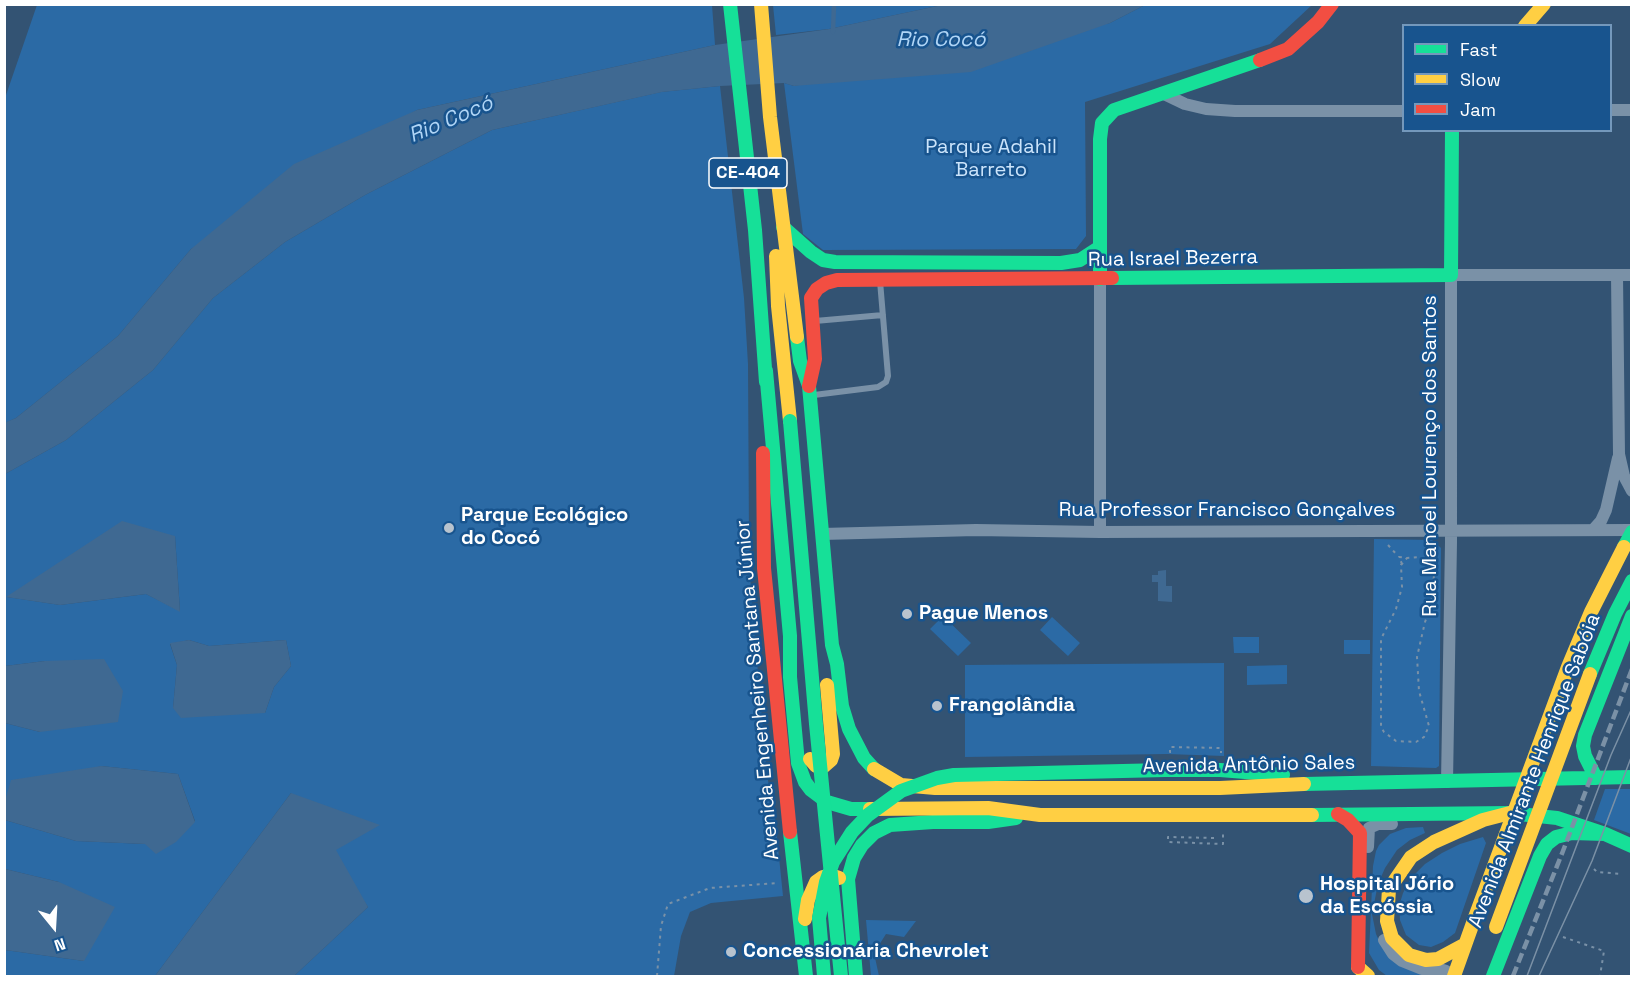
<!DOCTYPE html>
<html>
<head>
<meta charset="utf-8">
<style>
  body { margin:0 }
  #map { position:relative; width:1636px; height:981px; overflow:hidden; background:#335373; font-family:"Space Grotesk",sans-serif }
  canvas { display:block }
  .frame { position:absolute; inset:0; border:6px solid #fff; pointer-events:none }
  .legend { position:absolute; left:1402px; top:24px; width:210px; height:108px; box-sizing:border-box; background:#18548e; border:2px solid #7498bb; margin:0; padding:8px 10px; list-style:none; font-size:18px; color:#fff }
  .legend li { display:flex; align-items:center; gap:12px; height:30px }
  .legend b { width:30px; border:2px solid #7498bb }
  .north { position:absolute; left:24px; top:897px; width:60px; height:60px; -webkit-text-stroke:4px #18548e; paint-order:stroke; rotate:162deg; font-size:16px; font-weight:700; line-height:24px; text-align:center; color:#fff }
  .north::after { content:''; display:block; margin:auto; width:21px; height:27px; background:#fff; clip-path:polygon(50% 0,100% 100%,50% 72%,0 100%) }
</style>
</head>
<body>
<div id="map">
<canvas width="1636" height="981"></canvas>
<div class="frame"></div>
<ul class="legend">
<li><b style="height:8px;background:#16e098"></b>Fast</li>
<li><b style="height:8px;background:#ffcf43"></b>Slow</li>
<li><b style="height:8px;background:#f24e42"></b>Jam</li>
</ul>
<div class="north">N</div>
</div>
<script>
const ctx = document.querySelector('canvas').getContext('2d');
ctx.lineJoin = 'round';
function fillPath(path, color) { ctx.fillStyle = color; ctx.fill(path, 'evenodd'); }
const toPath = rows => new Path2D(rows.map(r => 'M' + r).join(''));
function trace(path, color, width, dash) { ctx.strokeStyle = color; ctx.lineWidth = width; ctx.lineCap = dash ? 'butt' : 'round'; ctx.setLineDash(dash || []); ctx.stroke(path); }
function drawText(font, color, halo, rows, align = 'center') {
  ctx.font = font + ' "Space Grotesk",sans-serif'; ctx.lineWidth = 5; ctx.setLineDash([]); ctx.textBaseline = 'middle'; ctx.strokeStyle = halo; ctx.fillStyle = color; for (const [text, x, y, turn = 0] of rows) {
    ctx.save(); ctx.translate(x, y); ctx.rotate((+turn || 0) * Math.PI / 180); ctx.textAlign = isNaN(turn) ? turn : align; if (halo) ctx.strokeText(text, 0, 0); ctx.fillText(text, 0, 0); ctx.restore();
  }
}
const green = toPath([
  [37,5,712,5,715,45,417,110,191,249,118,336,16,418,5,423,5,98],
  [773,5,942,5,829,29,776,35],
  [1145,5,1312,5,1270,44,1085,102,1086,236,1076,249,823,250,803,234,784,83,794,86,1110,23],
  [720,86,744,298,748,364,749,541,751,593,767,776,774,808,783,896,711,903,690,912,681,936,674,976,294,976,368,907,291,793,155,976,5,976,5,950,84,961,59,882,5,869,5,820,76,841,145,844,195,821,178,774,101,766,5,801,5,723,40,732,45,661,5,666,5,474,66,440,153,370,213,298,285,242,365,195,492,130,661,92],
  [175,536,180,611,146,594,60,605,7,597],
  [189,640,209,646,286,640,291,666,274,687,265,713,173,708,177,665,170,644],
  [1374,539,1432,540,1441,548,1439,766,1436,768,1371,766],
  [943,616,971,643,958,656,930,629],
  [1052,617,1080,643,1068,656,1040,630],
  [1233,637,1259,637,1259,653,1234,653],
  [1344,640,1370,640,1370,654,1344,654],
  [1224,663,1224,756,1167,754,965,757,965,665],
  [1287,665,1287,684,1247,685,1247,666],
  [1605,789,1631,789,1631,834,1594,820],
  [1423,827,1425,833,1410,840,1397,850,1385,868,1378,884,1372,914,1376,934,1381,945,1439,976,1387,976,1379,970,1369,953,1373,866,1376,851,1379,845,1390,834,1406,828],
  [1483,837,1486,843,1455,933,1443,942,1431,947,1419,945,1406,935,1400,920,1399,906,1403,893,1411,878,1425,864,1442,853,1460,844],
  [866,920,916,921,904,937,886,934,874,953,879,976,871,976]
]);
const water = toPath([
  [942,5,1145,5,1110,23,971,72,794,86,784,83,720,86,662,92,492,130,365,195,285,242,213,298,153,370,66,440,5,474,4,423,16,418,118,336,191,249,294,164,417,110,715,45,829,29],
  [122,521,175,536,180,612,146,594,60,605,6,597],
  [1166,570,1166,586,1172,586,1172,602,1158,601,1158,582,1152,582,1152,575,1158,575,1158,571],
  [189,640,209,646,286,640,291,666,274,687,265,713,181,718,173,708,177,665,170,643],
  [104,659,123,691,118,722,40,732,5,723,5,666,45,661],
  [101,766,178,774,195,822,176,842,156,854,145,844,76,841,5,820,5,801,11,780],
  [291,793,380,825,336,850,368,907,294,976,155,976],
  [5,869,59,882,115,907,84,961,5,950]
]);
const stream = toPath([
  [833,32,834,4]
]);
const path = toPath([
  [1388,545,1398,556],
  [1402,564,1399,557,1407,558,1419,557,1432,569,1434,575,1431,606,1425,622,1417,657,1419,691,1429,726,1424,737,1416,742,1396,741,1384,732,1381,727,1381,639,1396,609,1402,587,1401,565,1407,558],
  [1171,752,1170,752,1170,747,1221,748,1221,753],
  [1214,838,1168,837,1168,842,1223,844,1223,833],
  [1594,869,1597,872,1622,874],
  [1563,937,1604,951,1600,976],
  [657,976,661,926,668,904,710,888,778,883]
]);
const lane = toPath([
  [815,321,883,315],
  [814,395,878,387,886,382,888,376,880,281]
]);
const street = toPath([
  [1162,93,1185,104,1206,109,1235,111,1404,111],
  [1610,110,1632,110],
  [1617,275,1619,454,1624,476,1632,491],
  [1593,530,1601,521,1606,510,1618,458],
  [1100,532,1100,279],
  [822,534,976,530,1100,532,1632,530],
  [1447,782,1451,542,1451,275,1632,275],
  [1368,847,1369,828,1378,824,1392,824],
  [1384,940,1393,954,1402,961,1422,969,1443,970,1446,971,1445,976]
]);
const fast = toPath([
  [730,4,755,230,766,382],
  [783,227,811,252,823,260,835,262,1061,263,1080,260,1100,247],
  [1112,278,1451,275,1452,130],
  [1100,279,1100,139,1102,123,1114,110,1260,60],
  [797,337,800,361,809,386,832,645,837,664,842,706,849,729,864,758,874,769],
  [766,371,790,636,790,677,798,763,805,782,811,790,827,802,851,809,870,809],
  [1624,547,1632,532],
  [1165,770,1220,770,1283,775],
  [1596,778,1585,756,1583,746,1585,735,1632,616],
  [1304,784,1632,777],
  [1312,815,1510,813,1557,818,1605,834,1632,846],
  [790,832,806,976],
  [856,976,848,879,854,858,862,845,874,833,890,825,933,822,988,822,1016,818],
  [1493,976,1540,856,1547,844,1556,837,1572,833,1605,834]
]);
const slow = toPath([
  [761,4,770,117,797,337],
  [1525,26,1544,4],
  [776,256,778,306,790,421],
  [810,759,816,766,823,767,831,760,833,754,827,685],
  [874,769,901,785,935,788,1220,788,1304,784],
  [870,809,988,808,1040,815,1312,815],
  [805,919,808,900,816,882,823,877,833,876,839,878],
  [1464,945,1438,959,1426,960,1409,955,1392,938,1387,921,1389,889,1411,857,1434,842,1483,820,1510,813],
  [1358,967,1368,976],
  [1454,976,1474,920]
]);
const jam = toPath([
  [1260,60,1288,49,1318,22,1332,4],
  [809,386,815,359,811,298,817,289,826,283,837,280,1112,278],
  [763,453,764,568,790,832],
  [1338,814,1348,820,1360,833,1358,967]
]);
const tram = toPath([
  [1527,976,1611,755,1632,708],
  [1539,976,1592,861,1632,755]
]);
const rail = toPath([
  [1513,976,1563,851,1632,669]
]);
const fastBridge = toPath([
  [790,421,816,724,841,976],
  [1590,674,1615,614,1632,581],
  [824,976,819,918,826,882,833,862,852,832,868,815,901,791,937,778,954,775,1165,770]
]);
const slowBridge = toPath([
  [1474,920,1568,667,1591,612,1624,547],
  [1496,927,1590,674]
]);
const markers = [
  [449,528,6,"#b8c3ce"],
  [907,614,6,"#b8c3ce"],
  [937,706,6,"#b8c3ce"],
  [1306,896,8,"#b8c3ce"],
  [731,952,6,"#b8c3ce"]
];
const shields = [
  [748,173,78]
];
const shieldNames = [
  ["CE-404",748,173]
];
const parkNames = [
  ["Parque Adahil",991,148],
  ["Barreto",991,171]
];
const streetNames = [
  ["Rua Israel Bezerra",1173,259,-1],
  ["Rua Manoel Lourenço dos Santos",1431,456,-90],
  ["Rua Professor Francisco Gonçalves",1227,511],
  ["Avenida Engenheiro Santana Júnior",758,690,-95],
  ["Avenida Antônio Sales",1249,765,-1],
  ["Avenida Almirante Henrique Sabóia",1535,771,-69]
];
const poiNames = [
  ["Parque Ecológico",461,516],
  ["do Cocó",461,539],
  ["Pague Menos",919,614],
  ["Frangolândia",949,706],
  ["Hospital Jório",1320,885],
  ["da Escóssia",1320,908],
  ["Concessionária Chevrolet",743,952]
];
const waterNames = [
  ["Rio Cocó",941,40],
  ["Rio Cocó",451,120,-23]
];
fillPath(green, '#2b6aa5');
fillPath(water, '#3f6992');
trace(stream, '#3f6992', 4.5);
trace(path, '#7a91a7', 2, [3, 4.5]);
trace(lane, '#7a91a7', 6);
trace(street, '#7a91a7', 12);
trace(fast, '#16e098', 14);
trace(slow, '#ffcf43', 14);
trace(jam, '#f24e42', 14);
trace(tram, '#7b91a6', 1.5);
trace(rail, '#7b91a6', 4.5, [10, 4.5]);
trace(fastBridge, '#16e098', 14);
trace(slowBridge, '#ffcf43', 14);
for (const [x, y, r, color] of markers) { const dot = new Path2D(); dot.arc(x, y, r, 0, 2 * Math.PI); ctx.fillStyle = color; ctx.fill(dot); trace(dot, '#18548e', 2); }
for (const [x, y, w] of shields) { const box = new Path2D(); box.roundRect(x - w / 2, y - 15, w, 30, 4.5); ctx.fillStyle = '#18548e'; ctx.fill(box); trace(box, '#fff', 1.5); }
drawText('bold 18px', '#fff', null, shieldNames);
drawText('20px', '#cbe4fb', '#18548e', parkNames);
drawText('20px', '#fff', '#18548e', streetNames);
drawText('bold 20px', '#fff', '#18548e', poiNames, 'left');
drawText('italic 21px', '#b0d5f6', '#18548e', waterNames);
</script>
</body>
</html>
